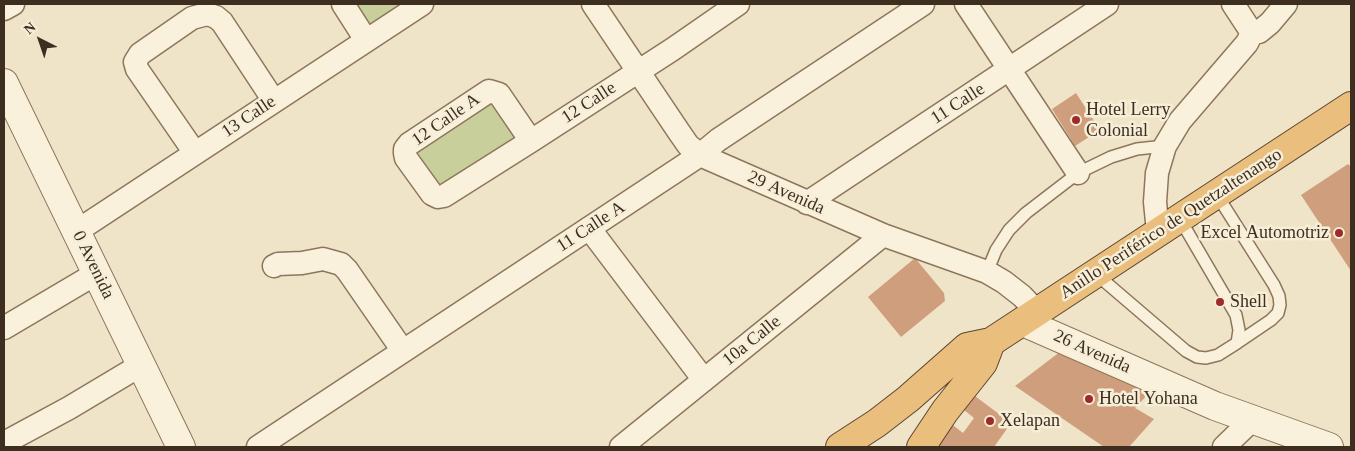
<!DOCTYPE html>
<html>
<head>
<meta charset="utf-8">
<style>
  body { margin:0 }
  #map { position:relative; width:1355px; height:451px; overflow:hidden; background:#f0e4c8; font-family:Georgia,serif }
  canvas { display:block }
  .frame { position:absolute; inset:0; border:5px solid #3d2e20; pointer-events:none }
  .north { position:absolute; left:15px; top:15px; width:50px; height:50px; -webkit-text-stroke:4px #f7eed8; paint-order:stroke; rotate:319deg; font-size:14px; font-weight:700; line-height:20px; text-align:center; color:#3d2e20 }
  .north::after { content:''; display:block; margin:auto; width:18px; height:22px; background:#3d2e20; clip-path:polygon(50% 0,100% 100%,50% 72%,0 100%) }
</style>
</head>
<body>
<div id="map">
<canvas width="1355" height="451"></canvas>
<div class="frame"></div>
<div class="north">N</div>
</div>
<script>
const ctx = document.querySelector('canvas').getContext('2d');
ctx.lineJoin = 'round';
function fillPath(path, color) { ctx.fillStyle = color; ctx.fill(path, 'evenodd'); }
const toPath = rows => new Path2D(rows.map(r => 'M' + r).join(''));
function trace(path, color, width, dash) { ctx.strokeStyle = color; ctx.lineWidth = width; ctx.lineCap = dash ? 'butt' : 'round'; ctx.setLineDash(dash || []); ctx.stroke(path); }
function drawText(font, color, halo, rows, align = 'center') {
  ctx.font = font + ' Georgia,serif'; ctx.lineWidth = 5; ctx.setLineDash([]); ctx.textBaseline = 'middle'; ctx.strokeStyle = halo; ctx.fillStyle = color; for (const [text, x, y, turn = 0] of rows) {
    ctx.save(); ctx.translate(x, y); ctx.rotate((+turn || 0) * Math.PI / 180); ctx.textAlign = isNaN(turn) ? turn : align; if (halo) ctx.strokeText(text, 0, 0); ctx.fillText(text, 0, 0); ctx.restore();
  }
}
const green = toPath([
  [349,4,404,4,366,29],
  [493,95,521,138,442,192,413,149]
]);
const building = toPath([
  [1076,93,1100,130,1075,146,1052,109],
  [1348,164,1351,167,1351,271,1301,195],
  [915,258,944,293,945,301,901,337,868,297],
  [1065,348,1151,391,1135,408,1154,419,1129,447,1104,447,1015,386],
  [975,396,1011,423,994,447,930,447,949,422,963,433,974,418,964,410]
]);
const service = toPath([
  [1180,219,1236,315,1239,330,1237,343],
  [987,272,996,250,1009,230,1026,213,1078,173,1111,157,1137,149,1165,146],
  [1096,274,1186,351,1197,357,1206,358,1218,355,1237,343,1271,320,1278,313,1280,305,1279,296,1274,285,1217,195]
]);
const minor = toPath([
  [343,4,366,40],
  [593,4,679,132,688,145,700,155,883,235,987,272,1004,282,1022,296,1037,312],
  [966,4,1078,173],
  [1233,4,1252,33],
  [4,9,13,4],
  [531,141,499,94,489,91,409,144,405,149,405,153,406,158,432,194,438,197,444,196,531,141,673,49,738,4],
  [195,153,137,69,135,62,140,54,192,18,207,14,216,17,222,22,274,101],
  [807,203,1107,4],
  [589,228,704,380],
  [77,231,422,4],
  [1158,232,1155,202,1157,173,1165,146,1180,121,1247,43,1252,33,1259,32,1270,23,1286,4],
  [274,266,278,264,302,263,323,259,341,264,347,270,403,351],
  [4,328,97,273],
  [4,443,69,408,141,365],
  [258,447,700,155,718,140,923,4],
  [621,447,883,235],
  [1224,447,1252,420]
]);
const tertiary = toPath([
  [4,83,181,447],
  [1023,322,1215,406,1329,447]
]);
const trunk = toPath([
  [840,447,877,423,908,399,967,347,991,342,1351,106],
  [921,447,945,411,983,363,991,342]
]);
const markers = [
  [1076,120,5,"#9e2a2b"],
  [1339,233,5,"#9e2a2b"],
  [1220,302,5,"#9e2a2b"],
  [1089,399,5,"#9e2a2b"],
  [990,421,5,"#9e2a2b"]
];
const streetNames = [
  ["12 Calle",589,103,-33],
  ["11 Calle",958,104,-33],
  ["13 Calle",249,117,-34],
  ["12 Calle A",446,120,-35],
  ["29 Avenida",786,193,24],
  ["Anillo Periférico de Quetzaltenango",1171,224,-33],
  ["11 Calle A",591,227,-33],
  ["0 Avenida",93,265,64],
  ["10a Calle",752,341,-39],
  ["26 Avenida",1092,352,24]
];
const poiNames = [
  ["Hotel Lerry",1086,110],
  ["Colonial",1086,131],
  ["Excel Automotriz",1329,233,"right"],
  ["Shell",1230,302],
  ["Hotel Yohana",1099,399],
  ["Xelapan",1000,421]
];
fillPath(green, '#c9cf9b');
fillPath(building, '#cf9f7d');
trace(service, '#8d765c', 14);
trace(minor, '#8d765c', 25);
trace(tertiary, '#8d765c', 30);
trace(trunk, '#5b4430', 30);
trace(service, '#faf1dc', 11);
trace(minor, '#faf1dc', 22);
trace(tertiary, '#faf1dc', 28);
trace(trunk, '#eabe7c', 28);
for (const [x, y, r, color] of markers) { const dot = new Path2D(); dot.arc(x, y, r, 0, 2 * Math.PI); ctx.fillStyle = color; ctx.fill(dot); trace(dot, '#f7eed8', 2); }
drawText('18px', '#3d2e20', '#f7eed8', streetNames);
drawText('18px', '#3d2e20', '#f7eed8', poiNames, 'left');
</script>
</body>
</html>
